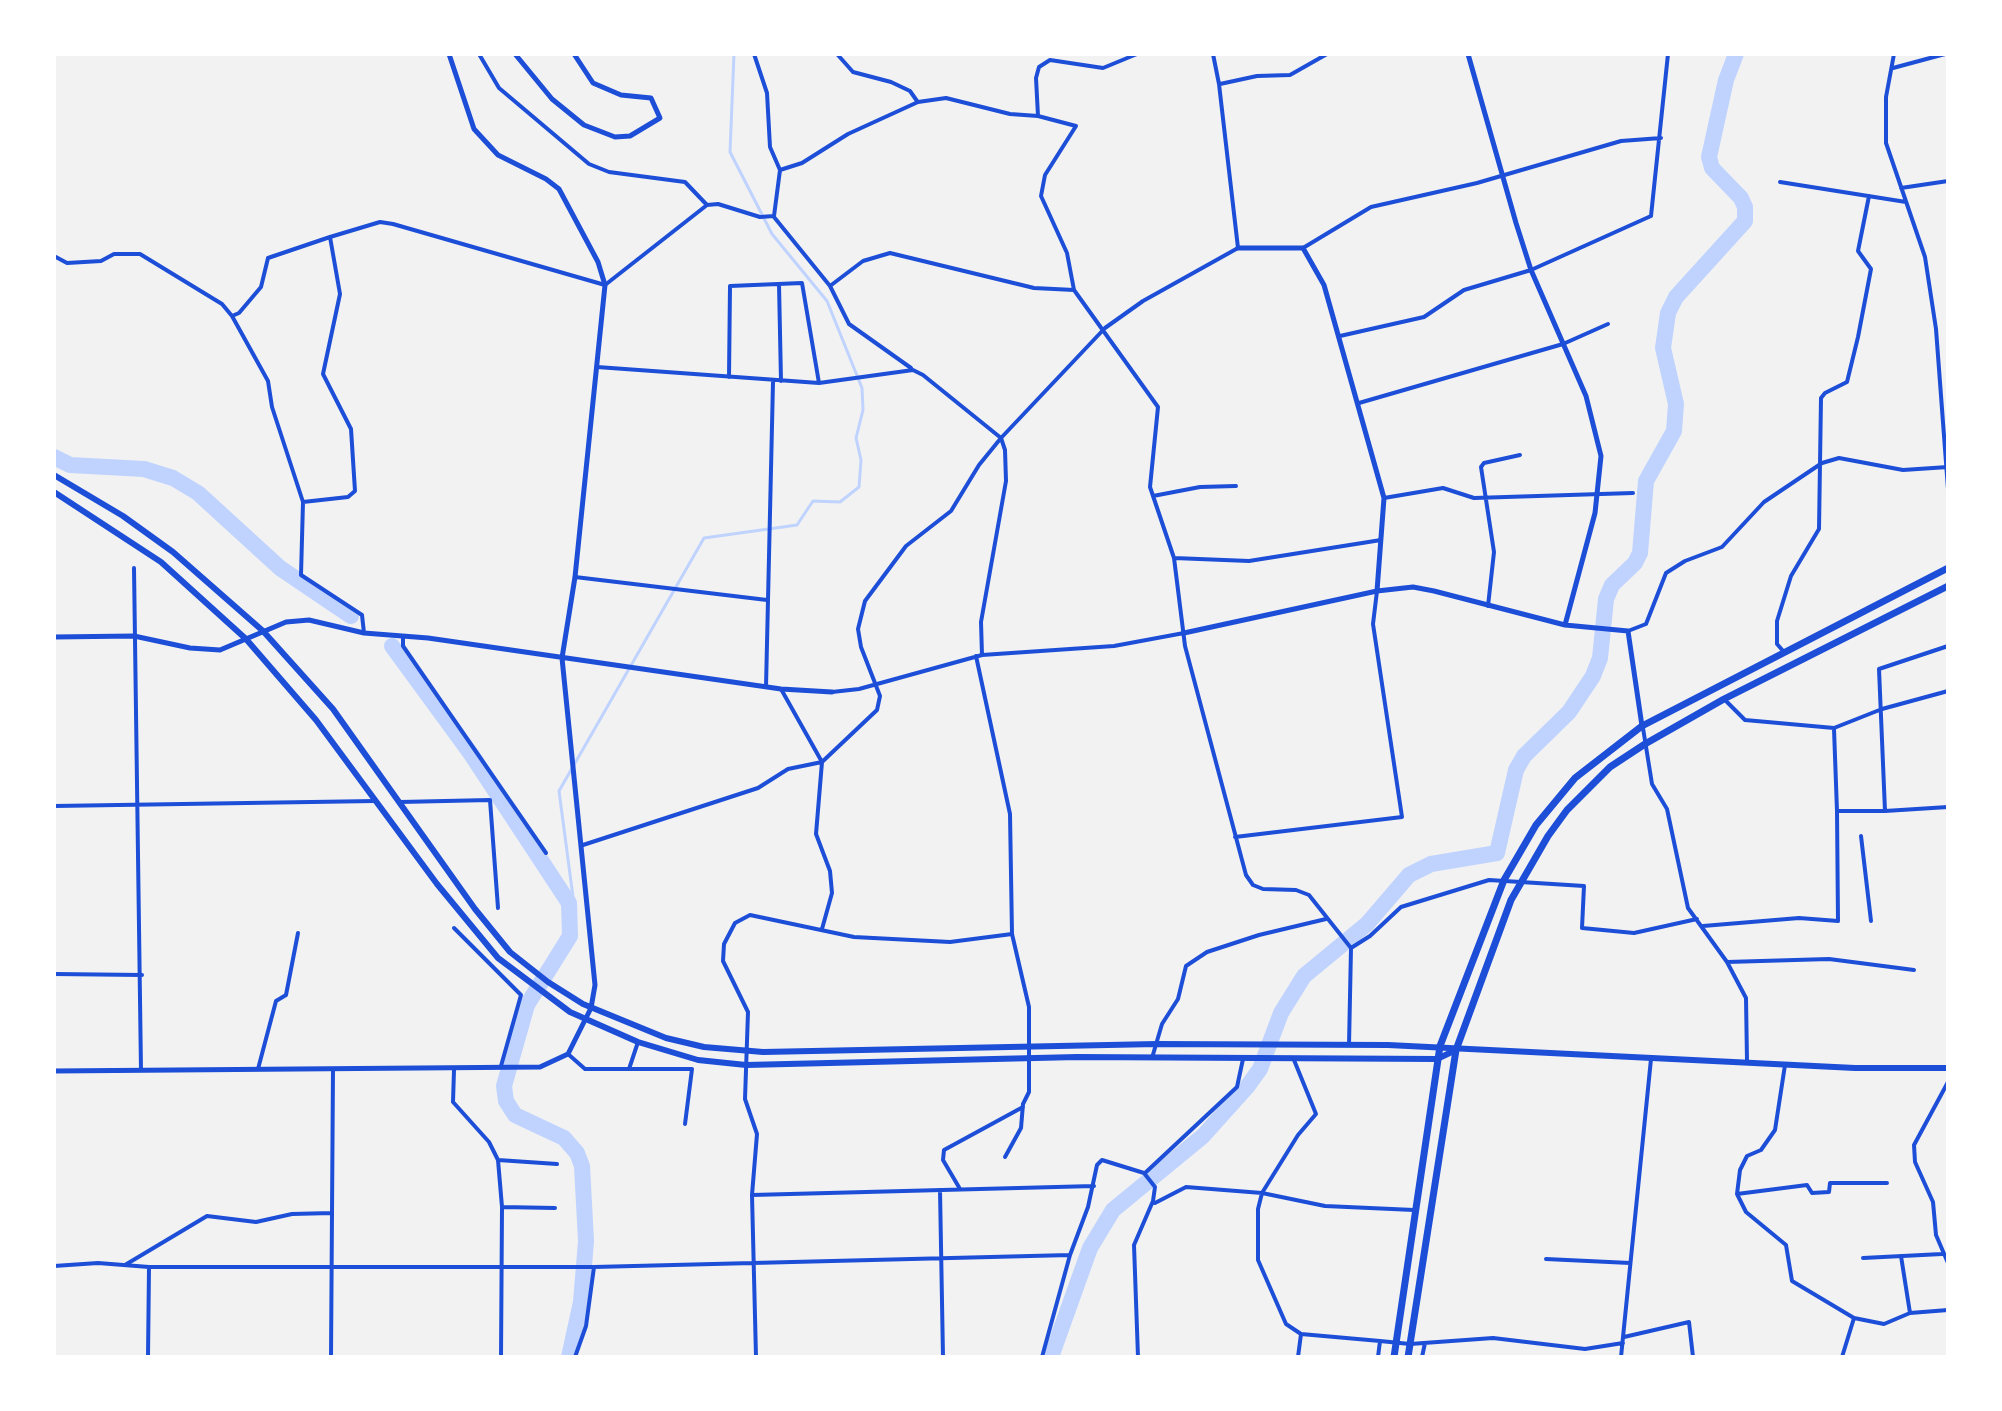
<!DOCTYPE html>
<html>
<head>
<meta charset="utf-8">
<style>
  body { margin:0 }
  #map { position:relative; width:2002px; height:1411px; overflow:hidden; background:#f2f2f2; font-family:Commissioner,sans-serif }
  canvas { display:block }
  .frame { position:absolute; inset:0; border:56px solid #fff; pointer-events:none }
</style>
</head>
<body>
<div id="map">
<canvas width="2002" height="1411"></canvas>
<div class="frame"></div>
</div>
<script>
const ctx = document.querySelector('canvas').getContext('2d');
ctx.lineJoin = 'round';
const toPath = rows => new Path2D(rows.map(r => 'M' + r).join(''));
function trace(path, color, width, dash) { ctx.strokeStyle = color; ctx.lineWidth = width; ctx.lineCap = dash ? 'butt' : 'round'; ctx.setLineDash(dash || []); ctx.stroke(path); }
const stream = toPath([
  [569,903,573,897,559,791,704,538,797,525,813,501,840,502,859,487,861,460,856,438,863,410,862,388,827,301,772,234,730,152,734,54]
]);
const river = toPath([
  [54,457,70,465,144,469,173,478,198,493,280,568,351,616],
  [392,646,471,754,569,903,570,936,527,1005,504,1086,506,1101,515,1115,564,1138,577,1153,582,1166,586,1241,581,1302,569,1357],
  [1051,1357,1090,1248,1113,1210,1203,1136,1247,1087,1260,1069,1281,1013,1304,976,1367,924,1409,875,1431,864,1497,853,1516,770,1524,756,1569,712,1593,676,1600,658,1606,599,1612,585,1635,563,1640,553,1646,481,1674,431,1676,404,1663,348,1668,313,1676,297,1745,221,1745,207,1741,198,1712,168,1709,157,1726,80,1736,54]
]);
const minor = toPath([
  [479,54,499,88,589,164,609,172,685,182,707,205],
  [837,54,853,72,891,82,910,91,917,101],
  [1137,54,1103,68,1050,60,1039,67,1036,78,1038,116,1076,126,1045,175,1041,196,1067,253,1074,290,1158,407,1150,487,1174,558,1185,646,1246,875,1253,885,1263,889,1296,890,1309,895,1351,948,1349,1045],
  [1894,54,1886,97,1886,143,1925,257,1936,329,1948,489],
  [1893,68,1945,54],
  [1220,84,1257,76,1290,75,1327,54],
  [780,170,802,163,848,134,918,102,946,98,1010,114,1038,116],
  [1780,182,1906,202],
  [1901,188,1948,181],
  [774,217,830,286,849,324,911,368],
  [1303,248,1371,207,1477,183,1621,141,1661,138],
  [54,256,67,263,101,261,114,254,140,254,222,304,232,316,268,381,272,407,303,502,301,575,362,615,364,633],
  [779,284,781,381],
  [830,286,863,261,890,253,1034,288,1074,290],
  [232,316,239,313,261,287,268,258,330,237],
  [1340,336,1424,317,1464,290,1531,270,1651,216,1668,54],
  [597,367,819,383,913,370,923,375,1001,438,1005,450,1006,481,981,622,982,655],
  [729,377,730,286,802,283,819,383],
  [1359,403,1563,344,1608,324],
  [1153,496,1200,487,1236,486],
  [1384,498,1443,488,1474,498,1633,493],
  [303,502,348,497,355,491,351,429,323,374,340,294,330,237,380,222,393,224,605,285,707,205,718,204,760,217,774,216,780,170,770,147,767,93,754,54],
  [1174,558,1249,561,1381,540],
  [134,568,141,1070],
  [575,577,767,600],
  [1488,606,1494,552,1481,467,1484,463,1520,455],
  [1628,631,1646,624,1666,573,1685,561,1722,547,1764,502,1822,463,1839,458,1903,470,1948,467],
  [403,636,403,646,546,853],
  [1784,652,1777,644,1777,621,1791,576,1819,529,1821,398,1825,393,1847,382,1858,337,1871,269,1858,251,1869,196],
  [976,656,1010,814,1012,934,1029,1007,1029,1092,1023,1104,1021,1128,1005,1157],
  [766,687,773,382],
  [832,692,859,689,982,655,1114,646,1184,633],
  [1724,699,1745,720,1834,728,1882,709,1948,691],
  [1643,728,1652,784,1667,809,1688,908,1727,962,1746,998,1747,1061],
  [1834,729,1837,811],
  [400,802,490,800,498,908],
  [54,806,375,801],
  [1885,811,1948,807],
  [1861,836,1871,921],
  [1235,837,1402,817,1373,624,1377,591],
  [583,845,758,788,788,769,822,762,781,689],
  [1703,926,1799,918,1838,921,1837,811,1885,811,1879,669,1948,646],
  [454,928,521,995,501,1066],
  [822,929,832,893,830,871,816,834,822,762,877,710,880,696,861,647,858,629,865,601,906,546,951,511,979,465,1001,438,1105,328,1143,301,1238,248,1219,84,1213,54],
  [1351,948,1370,936,1401,907,1489,880,1584,886,1582,928,1634,933,1697,919],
  [1727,962,1829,959,1914,970],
  [54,974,142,975],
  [568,1054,585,1069,629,1069,638,1042],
  [1152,1058,1162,1024,1178,999,1186,966,1207,952,1259,935,1326,919],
  [1785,1065,1775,1130,1761,1150,1747,1156,1740,1170,1737,1194,1746,1212,1786,1245,1792,1281,1854,1318,1884,1324,1910,1313,1948,1310],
  [258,1069,276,1001,286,995,298,933],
  [629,1069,692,1069,685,1124],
  [454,1070,453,1102,489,1142,498,1160,502,1207,501,1357],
  [1948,1082,1914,1145,1915,1162,1933,1202,1936,1235,1948,1263],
  [498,1160,557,1164],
  [1145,1173,1237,1087,1243,1059],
  [960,1189,943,1160,944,1150,1023,1107],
  [940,1190,943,1357],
  [1737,1194,1807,1185,1812,1193,1829,1192,1830,1183,1887,1183],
  [752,1195,1094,1186],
  [1155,1203,1186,1187,1262,1193,1298,1135,1316,1114,1294,1060],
  [502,1207,555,1208],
  [1901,1256,1910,1313],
  [1863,1258,1942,1254],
  [1546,1259,1630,1263],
  [125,1265,207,1216,256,1222,292,1214,332,1213],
  [54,1266,98,1263,149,1267,594,1267,1070,1255],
  [1624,1337,1689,1322,1693,1357],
  [1380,1341,1301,1334,1286,1324,1258,1260,1258,1209,1262,1193,1325,1206,1414,1210],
  [148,1357,149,1267],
  [331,1357,333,1069],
  [575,1357,586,1326,594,1267],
  [756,1357,752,1195,757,1134,745,1099,748,1012,723,961,724,944,735,923,750,915,854,937,950,942,1012,934],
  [1042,1357,1070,1255,1088,1207,1097,1165,1102,1160,1144,1173,1155,1187,1153,1201,1134,1245,1138,1357],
  [1298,1357,1301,1334],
  [1378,1357,1380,1341,1410,1344,1493,1338,1585,1349,1623,1343],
  [1422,1357,1425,1343],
  [1621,1357,1651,1059],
  [1842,1357,1854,1318]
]);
const tertiary = toPath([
  [515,54,552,99,584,125,615,137,630,136,660,118,651,98,621,95,593,83,574,54],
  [1468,54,1516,223,1531,270,1586,396,1601,456,1595,513,1565,625],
  [1238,248,1303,248,1324,285,1384,498,1377,591],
  [1184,633,1377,591,1413,587,1434,591,1565,625,1628,631,1642,726],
  [54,637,134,636,190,648,220,650,286,622,309,620,364,633,428,638,781,689,832,692],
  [54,1071,540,1067,568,1054,591,1008,595,985,562,658,575,577,605,285,598,262,559,189,546,179,498,155,474,129,449,54]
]);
const primary = toPath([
  [54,475,123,516,173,552,263,631,333,709,475,909,510,952,548,982,583,1004,666,1038,704,1047,763,1052,1157,1044,1388,1045,1855,1068,1948,1068],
  [54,492,161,562,246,639,316,720,437,884,498,958,570,1012,638,1042,698,1060,746,1065,1077,1057,1437,1059,1456,1050]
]);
const trunk = toPath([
  [1394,1357,1440,1046,1504,880,1536,825,1575,778,1642,726,1948,568],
  [1408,1357,1456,1050,1511,900,1548,836,1567,810,1610,767,1645,744,1724,699,1948,586]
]);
trace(stream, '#bfd3fe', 3);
trace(river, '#bfd3fe', 16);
trace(minor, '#1d4ed8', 4);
trace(tertiary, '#1d4ed8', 5);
trace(primary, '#1d4ed8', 6);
trace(trunk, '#1d4ed8', 7);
</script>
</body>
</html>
